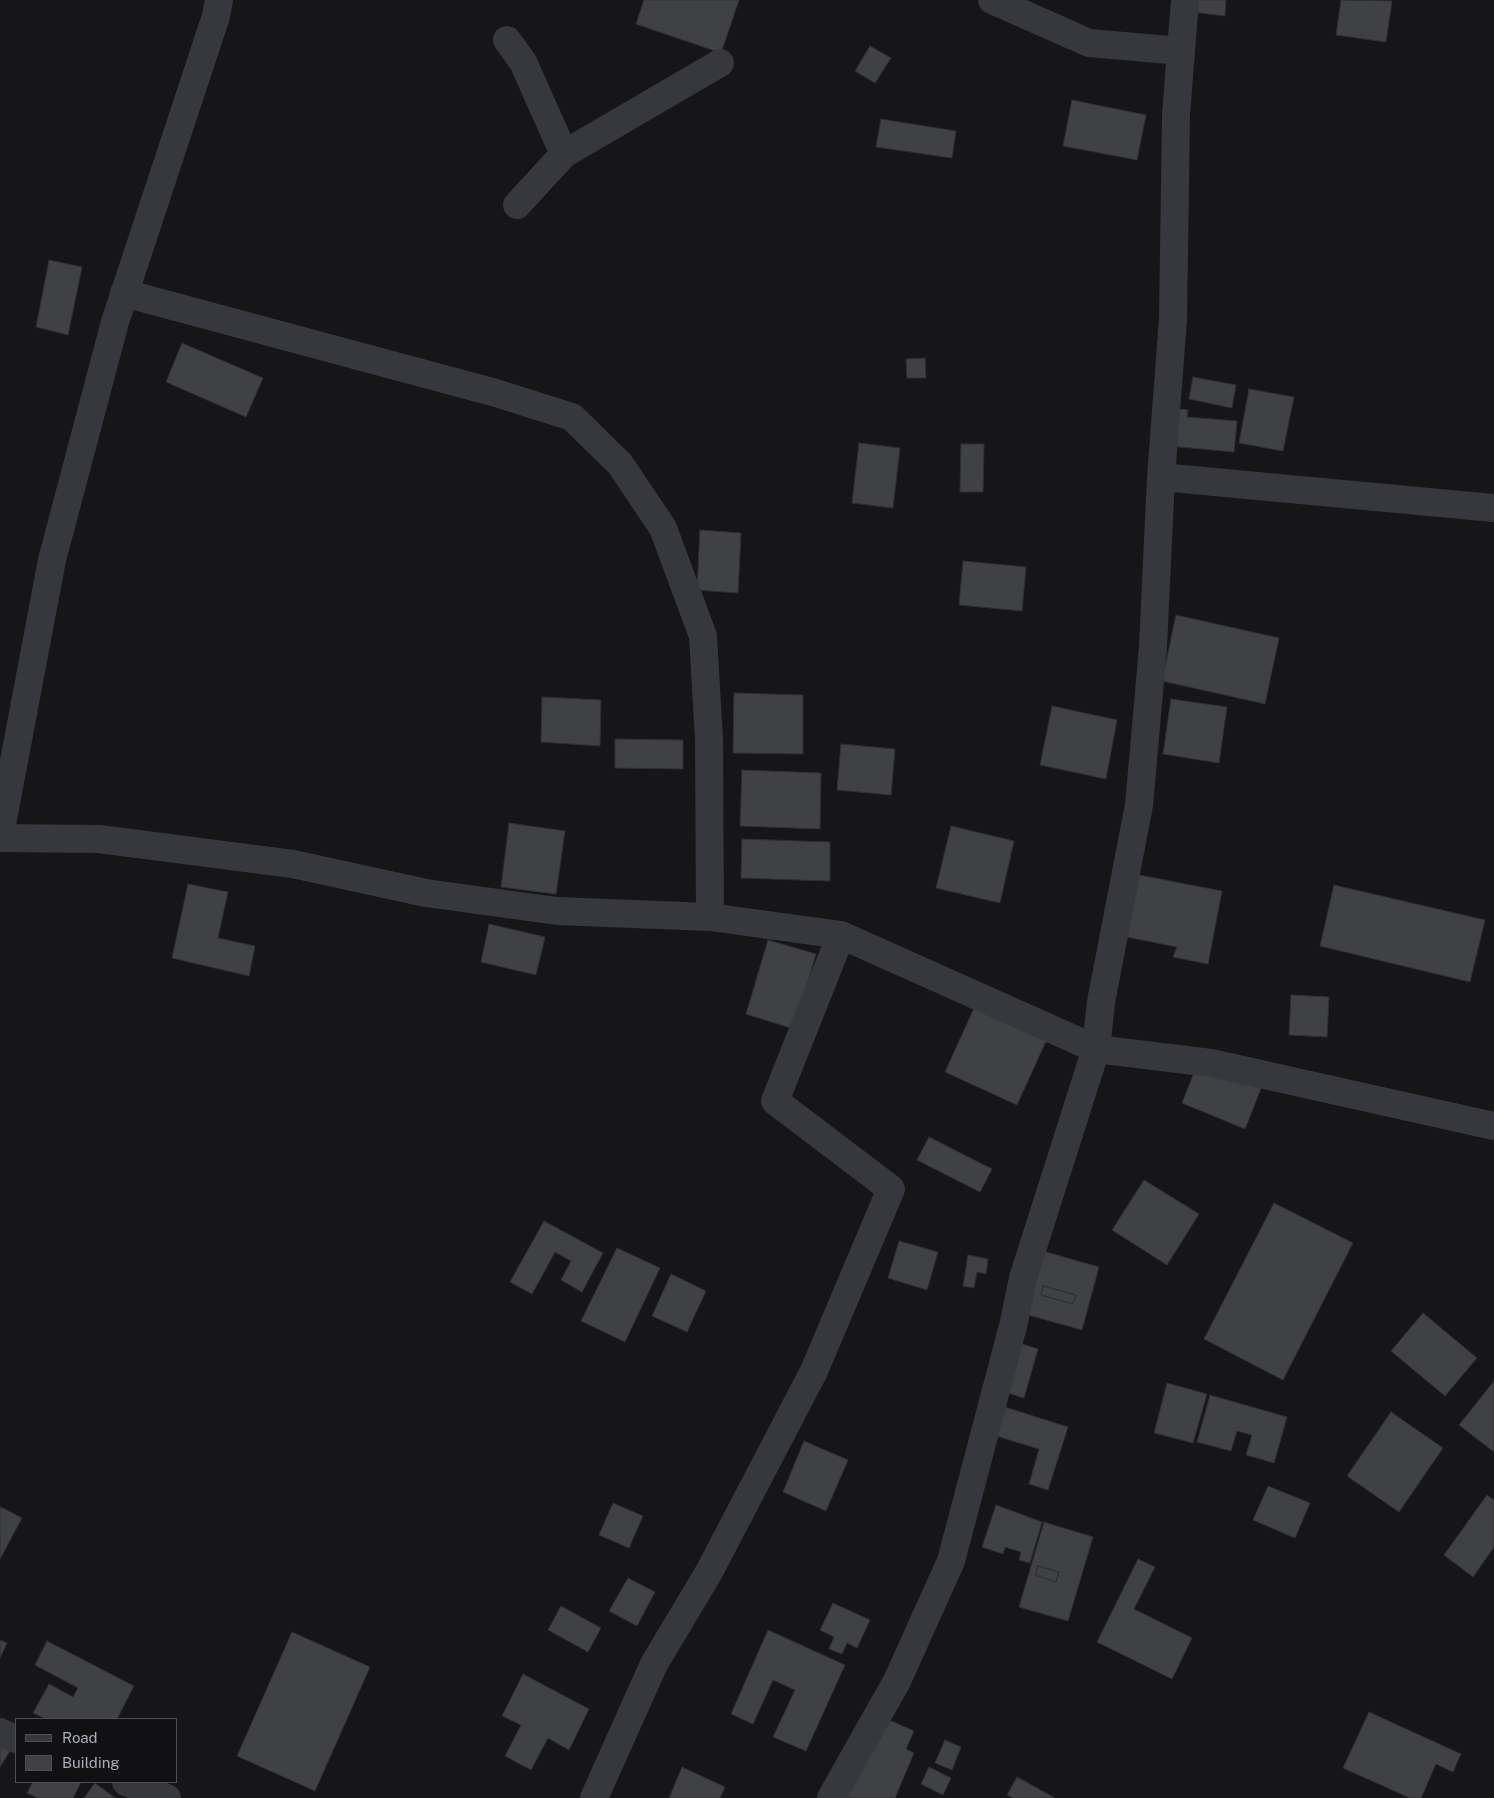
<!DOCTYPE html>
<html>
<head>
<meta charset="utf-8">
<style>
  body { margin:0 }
  #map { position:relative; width:1494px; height:1798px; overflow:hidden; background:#161618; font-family:"Public Sans",sans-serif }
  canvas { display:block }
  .legend { position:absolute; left:15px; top:1718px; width:162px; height:65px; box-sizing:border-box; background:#111113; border:1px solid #4d4f55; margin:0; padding:6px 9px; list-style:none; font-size:15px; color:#a8adb8 }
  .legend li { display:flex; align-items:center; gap:10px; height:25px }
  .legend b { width:25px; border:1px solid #4d4f55 }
</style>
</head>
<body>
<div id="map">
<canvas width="1494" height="1798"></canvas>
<ul class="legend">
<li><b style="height:6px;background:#37383d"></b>Road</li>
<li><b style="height:14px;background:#404145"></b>Building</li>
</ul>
</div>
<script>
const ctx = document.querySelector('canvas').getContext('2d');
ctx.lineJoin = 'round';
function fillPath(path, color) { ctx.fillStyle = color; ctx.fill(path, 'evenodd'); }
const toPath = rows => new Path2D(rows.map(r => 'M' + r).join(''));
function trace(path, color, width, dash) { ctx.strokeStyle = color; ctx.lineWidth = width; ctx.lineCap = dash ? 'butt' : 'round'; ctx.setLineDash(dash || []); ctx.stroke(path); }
const building = toPath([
  [644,0,739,0,721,53,636,24,644,0],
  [1185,0,1226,0,1225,16,1184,11,1185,0],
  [1341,0,1392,1,1386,42,1336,35,1341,0],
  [870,46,891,58,875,83,855,71,870,46],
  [1072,100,1146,115,1137,160,1063,146,1072,100],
  [881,119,956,131,952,158,876,147,881,119],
  [49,260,82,267,68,335,36,327,49,260],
  [182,343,263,378,246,417,166,382,182,343],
  [925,358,926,378,907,378,906,359,925,358],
  [1193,377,1236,385,1232,408,1189,399,1193,377],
  [1249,389,1294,397,1283,451,1239,443,1249,389],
  [1161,407,1188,410,1187,417,1237,421,1234,452,1158,445,1161,407],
  [859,443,900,448,893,508,852,503,859,443],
  [961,444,984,444,983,492,960,492,961,444],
  [700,530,741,533,738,593,697,590,700,530],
  [963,561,1026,567,1022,611,959,605,963,561],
  [1176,615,1279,638,1265,704,1162,681,1176,615],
  [734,693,803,695,803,754,733,753,734,693],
  [542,697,601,700,600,746,541,742,542,697],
  [1171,699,1227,707,1219,763,1163,754,1171,699],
  [1052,706,1117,720,1106,779,1040,765,1052,706],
  [615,739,683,740,683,769,615,768,615,739],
  [841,744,895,749,891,795,837,790,841,744],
  [742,770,821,773,820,829,740,826,742,770],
  [509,823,565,831,556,894,501,887,509,823],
  [951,826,1014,841,1000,903,936,888,951,826],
  [742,839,830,842,830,881,741,878,742,839],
  [1139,875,1222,891,1208,964,1173,957,1177,947,1127,937,1139,875],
  [188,884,228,892,218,938,255,946,249,976,172,958,188,884],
  [1334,885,1485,920,1470,982,1320,946,1334,885],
  [489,924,545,937,536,975,481,962,489,924],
  [768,940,816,954,794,1029,746,1014,768,940],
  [1291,995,1329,997,1327,1037,1289,1035,1291,995],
  [975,1006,1047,1039,1017,1105,945,1072,975,1006],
  [1199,1060,1262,1086,1245,1129,1182,1103,1199,1060],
  [929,1137,992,1169,980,1192,917,1160,929,1137],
  [1144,1180,1199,1214,1167,1265,1112,1230,1144,1180],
  [1274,1203,1353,1243,1283,1380,1204,1339,1274,1203],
  [544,1221,603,1253,582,1292,561,1280,571,1261,555,1252,532,1294,510,1282,544,1221],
  [899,1241,938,1252,927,1290,888,1278,899,1241],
  [1025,1246,1099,1267,1082,1330,1007,1309,1025,1246],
  [1043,1286,1076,1295,1073,1304,1041,1295,1043,1286],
  [617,1248,660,1268,625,1342,581,1321,617,1248],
  [968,1255,988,1259,986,1274,977,1272,974,1288,963,1286,968,1255],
  [671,1274,706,1291,687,1332,652,1316,671,1274],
  [1043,1286,1076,1295,1073,1304,1041,1295,1043,1286],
  [1423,1313,1477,1358,1445,1396,1391,1351,1423,1313],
  [1010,1340,1038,1349,1024,1398,995,1389,1010,1340],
  [1494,1381,1494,1452,1459,1425,1494,1381],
  [1167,1383,1207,1394,1193,1443,1154,1433,1167,1383],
  [1210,1395,1287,1417,1274,1463,1246,1455,1252,1435,1237,1431,1231,1451,1197,1442,1210,1395],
  [989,1402,1068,1427,1048,1490,1029,1484,1039,1449,980,1431,989,1402],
  [1391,1412,1443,1448,1399,1512,1347,1476,1391,1412],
  [804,1441,848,1460,826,1511,783,1492,804,1441],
  [1268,1486,1310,1503,1295,1538,1253,1520,1268,1486],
  [1487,1495,1494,1500,1494,1547,1473,1577,1444,1555,1487,1495],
  [613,1503,643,1516,629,1548,599,1535,613,1503],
  [996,1505,1042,1522,1030,1563,1019,1560,1021,1552,1005,1547,1003,1554,982,1547,996,1505],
  [1,1507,22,1518,0,1559,0,1509,1,1507],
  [1044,1522,1093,1537,1068,1621,1019,1607,1044,1522],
  [1038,1566,1059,1572,1056,1582,1035,1575,1038,1566],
  [1138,1559,1155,1567,1134,1609,1192,1638,1172,1679,1097,1642,1138,1559],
  [1038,1566,1059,1572,1056,1582,1035,1575,1038,1566],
  [628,1578,655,1592,637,1626,609,1611,628,1578],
  [833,1603,870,1620,857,1648,847,1643,842,1654,829,1649,834,1637,820,1630,833,1603],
  [561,1606,601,1628,588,1652,548,1630,561,1606],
  [768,1630,845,1665,806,1751,773,1737,795,1690,773,1680,753,1724,731,1714,768,1630],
  [292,1632,370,1667,315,1791,237,1756,292,1632],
  [0,1640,7,1643,0,1658,0,1640],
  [47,1641,134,1686,117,1719,46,1719,33,1713,49,1684,73,1697,78,1688,35,1665,47,1641],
  [523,1674,589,1709,569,1750,548,1738,531,1770,505,1756,521,1725,502,1716,523,1674],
  [871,1712,914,1731,906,1749,914,1753,895,1798,833,1798,871,1712],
  [1369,1712,1461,1754,1453,1772,1436,1764,1421,1798,1410,1798,1343,1768,1369,1712],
  [0,1733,15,1743,0,1767,0,1733],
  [945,1740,961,1747,952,1770,935,1763,945,1740],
  [682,1767,725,1787,720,1798,669,1798,682,1767],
  [929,1767,951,1778,943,1795,921,1784,929,1767],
  [1017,1777,1055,1798,1013,1798,1007,1795,1017,1777],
  [33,1782,81,1782,73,1798,38,1798,27,1793,33,1782],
  [95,1783,115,1798,84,1798,95,1783]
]);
const minor = toPath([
  [992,0,1089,43,1181,51],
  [507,40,523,62,564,154],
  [517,205,564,154,720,63],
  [124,293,496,393,572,417,620,464,663,528,703,636,709,739,710,917],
  [1161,477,1494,508],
  [0,835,52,560,115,322,216,16,219,0],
  [0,838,99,839,293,864,426,893,557,911,710,917,841,935,1096,1049,1211,1063,1494,1126],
  [0,1732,16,1739],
  [126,1782,167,1798],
  [594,1798,654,1664,709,1572,814,1371,891,1189,775,1101,841,935],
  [831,1798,897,1681,951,1561,1014,1322,1023,1278,1096,1049,1101,1002,1139,805,1153,647,1161,477,1173,319,1176,115,1185,0]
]);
fillPath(building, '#404145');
trace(building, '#303034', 1);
trace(minor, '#37383d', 28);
</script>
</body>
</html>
